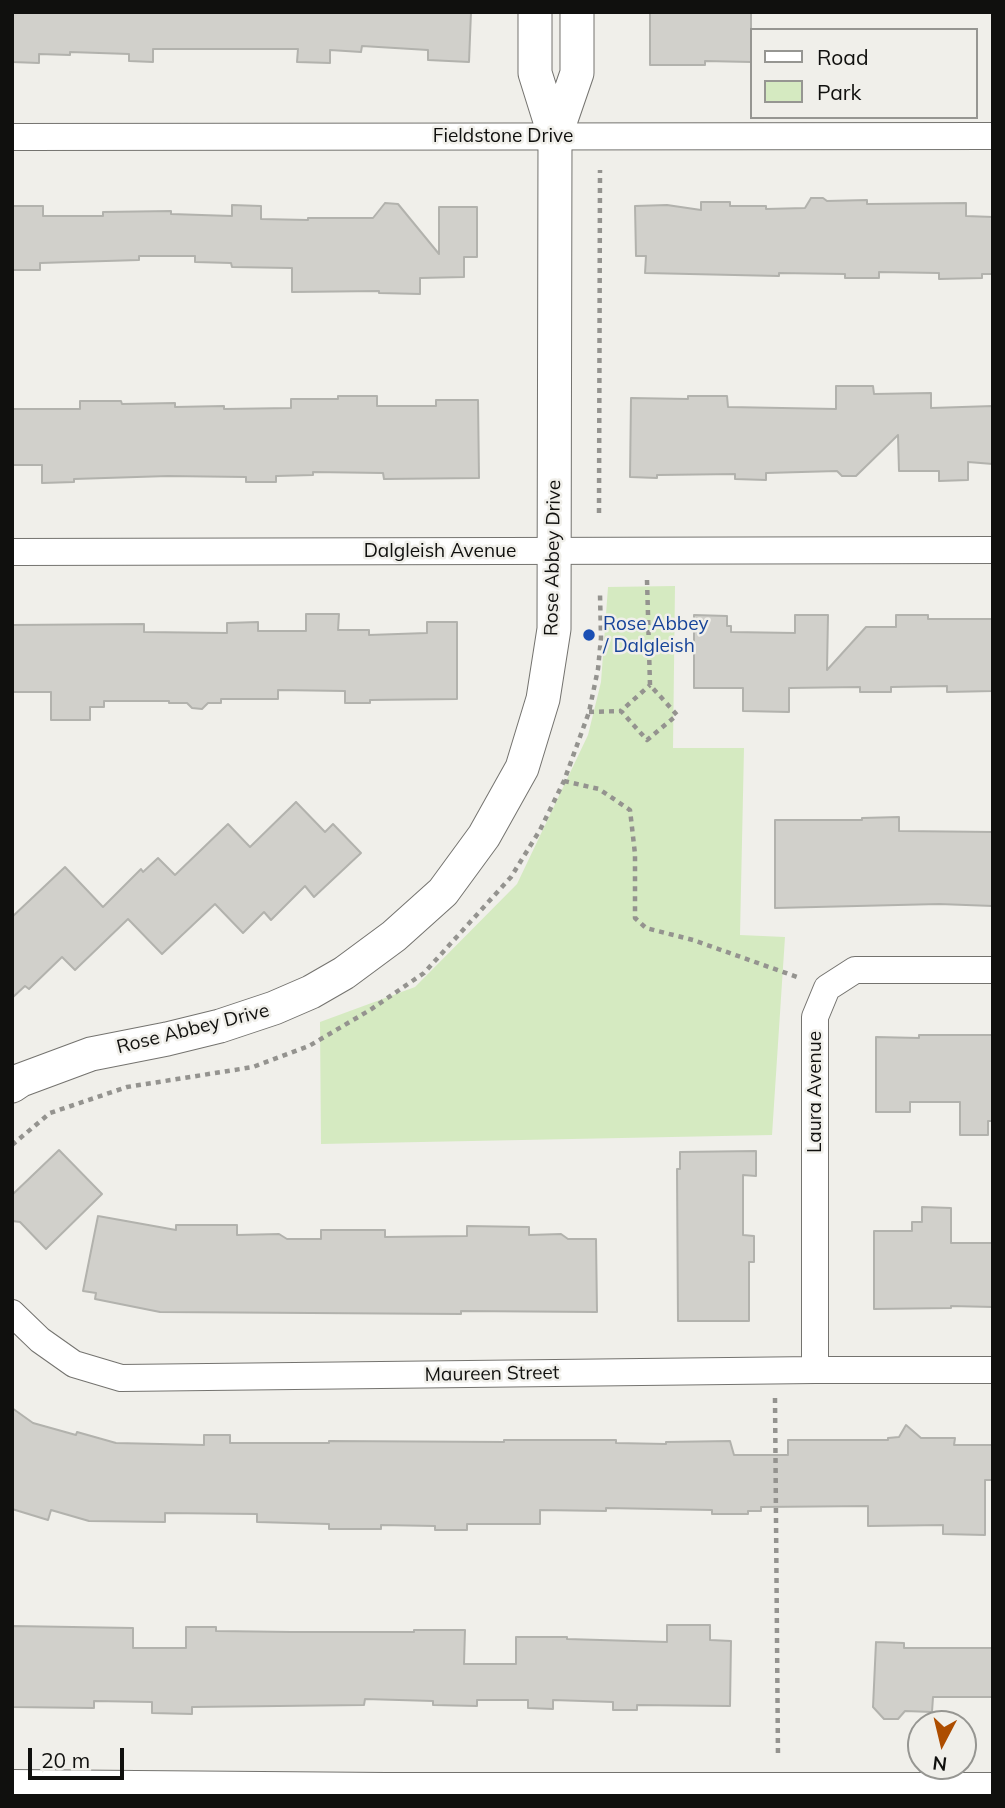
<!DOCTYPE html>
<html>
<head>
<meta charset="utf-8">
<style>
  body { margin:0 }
  #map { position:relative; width:1005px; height:1808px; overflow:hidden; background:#f0efea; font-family:Mulish,sans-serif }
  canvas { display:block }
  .frame { position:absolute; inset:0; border:14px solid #10100e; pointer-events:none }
  .legend { position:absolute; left:750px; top:28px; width:228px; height:91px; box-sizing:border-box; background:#f0efea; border:2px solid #969692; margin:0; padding:9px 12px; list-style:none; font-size:21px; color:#10100e }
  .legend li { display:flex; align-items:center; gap:14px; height:35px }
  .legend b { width:35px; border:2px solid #969692 }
  .north { position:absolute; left:907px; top:1710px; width:70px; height:70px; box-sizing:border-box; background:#f0efea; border:2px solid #969692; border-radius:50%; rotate:187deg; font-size:19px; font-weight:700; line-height:28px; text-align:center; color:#10100e }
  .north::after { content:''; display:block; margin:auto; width:24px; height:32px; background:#ad4d00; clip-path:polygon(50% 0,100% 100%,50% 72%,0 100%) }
  .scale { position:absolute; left:28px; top:1748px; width:96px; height:32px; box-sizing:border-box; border:4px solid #10100e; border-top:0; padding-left:9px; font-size:21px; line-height:24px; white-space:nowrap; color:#10100e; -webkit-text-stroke:5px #f0efea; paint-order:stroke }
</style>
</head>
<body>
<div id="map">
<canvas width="1005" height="1808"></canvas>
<div class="frame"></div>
<ul class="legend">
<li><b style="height:9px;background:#fff"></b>Road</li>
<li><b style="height:19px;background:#d5eac1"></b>Park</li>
</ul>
<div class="north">N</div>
<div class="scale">20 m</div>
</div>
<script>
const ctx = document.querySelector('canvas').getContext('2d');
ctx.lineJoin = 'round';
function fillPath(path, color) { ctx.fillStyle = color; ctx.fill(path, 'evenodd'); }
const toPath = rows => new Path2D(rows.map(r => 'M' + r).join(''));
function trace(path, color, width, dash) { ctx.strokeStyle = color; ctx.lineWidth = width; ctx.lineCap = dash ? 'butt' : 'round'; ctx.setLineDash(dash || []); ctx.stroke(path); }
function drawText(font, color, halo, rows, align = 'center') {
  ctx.font = font + ' Mulish,sans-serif'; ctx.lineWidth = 5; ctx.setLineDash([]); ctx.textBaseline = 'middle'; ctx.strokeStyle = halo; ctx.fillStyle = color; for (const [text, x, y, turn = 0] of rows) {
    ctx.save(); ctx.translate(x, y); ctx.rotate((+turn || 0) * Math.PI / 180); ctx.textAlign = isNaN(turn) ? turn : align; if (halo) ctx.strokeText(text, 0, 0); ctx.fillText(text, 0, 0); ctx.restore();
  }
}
const green = toPath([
  [675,586,673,748,744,748,740,935,785,937,772,1135,321,1144,320,1022,415,987,517,884,588,735,601,682,608,587]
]);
const building = toPath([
  [12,12,471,12,469,62,428,60,428,50,362,46,361,52,330,50,330,63,297,62,298,49,153,49,153,62,129,61,129,54,70,52,70,55,39,54,39,63,12,62,12,12],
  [650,12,751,12,751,62,705,61,705,65,650,65,650,12],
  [811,198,823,198,827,201,867,200,867,204,966,203,966,216,993,217,993,274,982,274,982,278,939,279,939,273,879,272,879,278,845,278,845,274,779,273,779,276,645,273,646,256,636,256,635,206,667,205,701,210,701,202,730,202,730,206,766,206,766,209,805,208,811,198],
  [385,203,398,204,439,254,439,207,477,207,477,257,464,257,464,277,420,278,420,294,379,293,379,291,292,292,292,268,232,267,231,263,195,262,195,256,139,256,139,260,40,263,40,270,12,270,12,206,43,206,43,216,103,216,103,212,171,211,171,214,232,216,232,205,261,206,261,219,308,220,308,218,373,218,385,203],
  [836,386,873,386,874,394,931,393,931,408,993,406,993,464,968,462,968,480,939,481,939,471,899,471,898,435,856,476,842,476,837,471,766,473,766,480,735,479,735,474,657,475,657,478,630,477,631,398,688,399,688,396,727,396,728,407,836,409,836,386],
  [338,396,377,396,377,406,436,406,436,400,478,400,479,478,384,479,383,473,313,472,313,475,276,476,276,482,246,482,246,477,168,476,74,479,74,482,42,483,42,465,12,465,12,409,80,409,80,401,121,401,122,404,175,403,175,407,224,406,224,409,291,408,291,399,338,399,338,396],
  [306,614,339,614,338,630,369,630,369,635,427,633,427,622,457,622,457,699,370,700,370,703,345,703,345,691,278,690,278,699,221,699,221,703,208,703,202,709,192,708,187,703,169,703,169,701,104,701,104,707,90,707,90,720,51,720,51,692,12,692,12,625,144,624,144,632,227,633,227,623,258,622,258,631,306,631,306,614],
  [694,615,727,616,727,626,731,626,731,632,795,633,795,615,828,615,827,670,866,627,896,627,896,615,928,615,928,619,993,619,993,691,947,692,947,686,891,687,891,692,860,692,860,687,789,688,789,712,743,711,743,688,694,688,694,615],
  [296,802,325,832,333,824,361,853,314,897,305,886,271,920,264,912,243,933,215,904,162,954,128,919,75,970,62,957,29,989,25,986,12,998,12,917,65,867,103,907,141,869,143,872,158,858,175,875,228,824,250,847,296,802],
  [899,817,899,831,993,832,993,906,939,904,775,908,775,820,862,820,862,818,899,817],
  [919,1035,993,1035,993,1121,988,1121,988,1135,960,1135,960,1102,910,1102,910,1112,876,1112,876,1037,919,1038,919,1035],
  [59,1150,102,1194,46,1249,20,1222,12,1221,12,1195,59,1150],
  [756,1151,756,1176,743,1175,743,1235,754,1236,754,1262,749,1262,749,1321,678,1321,677,1169,680,1169,680,1152,756,1151],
  [922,1207,951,1208,951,1243,993,1243,993,1307,951,1306,951,1308,874,1309,874,1231,912,1231,912,1222,922,1222,922,1207],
  [98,1216,176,1230,176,1225,237,1225,237,1235,279,1234,287,1239,321,1239,321,1230,385,1230,385,1237,467,1236,467,1226,529,1227,529,1235,561,1234,568,1239,596,1239,597,1312,461,1311,461,1314,160,1312,95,1299,96,1293,83,1291,98,1216],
  [12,1408,33,1423,76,1435,77,1432,116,1443,204,1445,204,1435,230,1435,230,1443,329,1443,329,1441,504,1442,504,1440,616,1440,616,1443,666,1444,666,1442,730,1441,734,1455,788,1455,788,1440,888,1440,888,1438,899,1437,906,1425,921,1438,955,1438,954,1445,993,1445,993,1480,985,1480,985,1535,943,1534,943,1525,868,1526,868,1506,761,1507,761,1511,748,1511,748,1514,712,1514,712,1510,606,1508,606,1511,540,1510,540,1524,467,1524,467,1530,435,1530,435,1526,381,1525,381,1529,329,1529,329,1524,257,1522,257,1514,165,1513,165,1522,89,1521,51,1510,48,1520,12,1509,12,1408],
  [667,1625,710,1625,710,1640,731,1641,730,1706,637,1705,637,1710,613,1710,613,1702,553,1700,553,1709,528,1708,528,1700,477,1700,477,1706,433,1705,433,1701,365,1699,364,1705,192,1707,192,1714,152,1713,152,1702,94,1701,94,1708,12,1707,12,1626,133,1628,133,1648,186,1648,186,1627,216,1627,216,1631,291,1632,414,1632,414,1630,465,1630,464,1664,516,1664,516,1637,567,1637,567,1639,667,1642,667,1625],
  [876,1642,904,1643,904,1648,993,1648,993,1697,933,1697,932,1712,905,1711,898,1719,884,1719,873,1707,876,1642]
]);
const path = toPath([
  [599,513,600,170],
  [647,580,650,685,677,715,647,740,621,711,650,685],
  [589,712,621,711],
  [564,781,599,789,630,810,635,854,635,918,646,928,693,940,800,978],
  [12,1145,50,1113,127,1087,253,1067,309,1046,370,1010,424,973,511,877,540,830,564,781,589,712,598,669,601,638,600,594],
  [775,1398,778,1757]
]);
const minor = toPath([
  [12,137,993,136],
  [12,552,993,550],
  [12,1313,40,1340,74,1364,121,1378,815,1370,993,1370],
  [815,1370,815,1017,827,988,855,970,993,970],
  [12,1783,386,1786,993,1786]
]);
const tertiary = toPath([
  [555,137,577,73,577,12],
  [12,1086,21,1080,91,1054,167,1039,220,1026,274,1008,311,992,344,973,394,936,443,892,484,836,522,768,543,699,554,629,555,137,535,73,535,12]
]);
const markers = [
  [589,635,7,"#1a4fb4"]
];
const streetNames = [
  ["Fieldstone Drive",503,136],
  ["Dalgleish Avenue",440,551],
  ["Rose Abbey Drive",553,558,-89],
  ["Rose Abbey Drive",193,1029,-14],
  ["Laura Avenue",815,1092,-90],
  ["Maureen Street",492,1374,-1]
];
const transitNames = [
  ["Rose Abbey",603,624],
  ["/ Dalgleish",603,646]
];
fillPath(green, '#d5eac1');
fillPath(building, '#d1d0cb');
trace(building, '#b2b2ad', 2);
trace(minor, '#74736f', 28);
trace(tertiary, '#74736f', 35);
trace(path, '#94938f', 4.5, [5, 5]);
trace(minor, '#fff', 26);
trace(tertiary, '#fff', 33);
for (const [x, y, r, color] of markers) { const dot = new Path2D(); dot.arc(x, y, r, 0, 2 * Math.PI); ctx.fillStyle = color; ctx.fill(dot); trace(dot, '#f0efea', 2.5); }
drawText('19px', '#10100e', '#f0efea', streetNames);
drawText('19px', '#164399', '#f0efea', transitNames, 'left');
</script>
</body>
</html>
